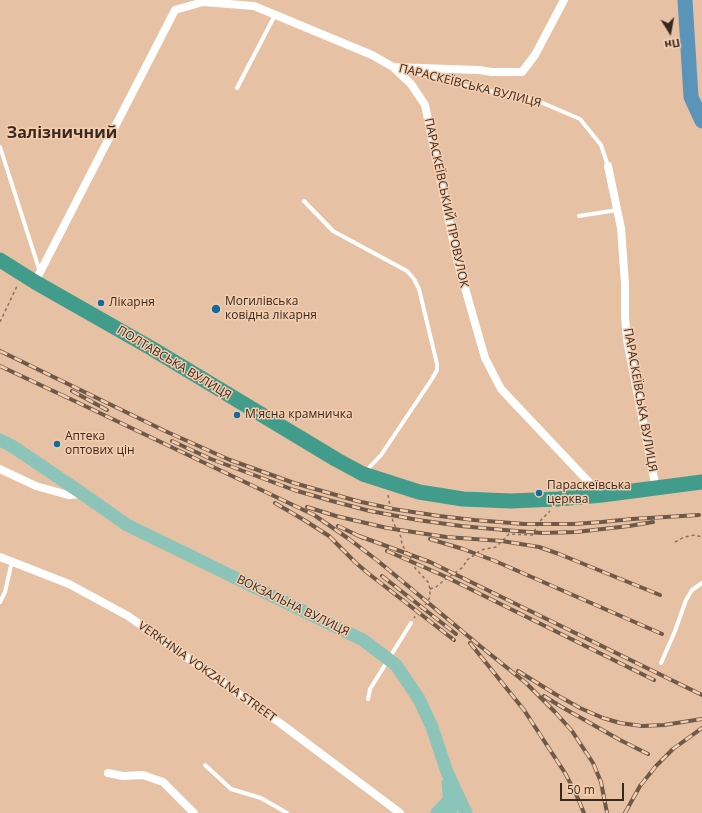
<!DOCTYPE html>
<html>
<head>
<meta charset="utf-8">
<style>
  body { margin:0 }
  #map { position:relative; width:702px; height:813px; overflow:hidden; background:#e7c1a3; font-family:"Open Sans",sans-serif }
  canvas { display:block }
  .north { position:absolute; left:650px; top:12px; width:40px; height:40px; -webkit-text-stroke:3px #f5ceb0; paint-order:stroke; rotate:169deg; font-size:11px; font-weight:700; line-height:16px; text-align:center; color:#38291e }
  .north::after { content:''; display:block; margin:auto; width:14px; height:18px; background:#38291e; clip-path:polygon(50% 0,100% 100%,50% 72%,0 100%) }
  .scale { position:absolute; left:560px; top:783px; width:64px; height:18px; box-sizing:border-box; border:2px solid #38291e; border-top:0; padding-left:5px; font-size:12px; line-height:14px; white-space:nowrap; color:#38291e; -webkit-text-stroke:3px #f5ceb0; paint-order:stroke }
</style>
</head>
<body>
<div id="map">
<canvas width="702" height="813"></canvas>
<div class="north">Пн</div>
<div class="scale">50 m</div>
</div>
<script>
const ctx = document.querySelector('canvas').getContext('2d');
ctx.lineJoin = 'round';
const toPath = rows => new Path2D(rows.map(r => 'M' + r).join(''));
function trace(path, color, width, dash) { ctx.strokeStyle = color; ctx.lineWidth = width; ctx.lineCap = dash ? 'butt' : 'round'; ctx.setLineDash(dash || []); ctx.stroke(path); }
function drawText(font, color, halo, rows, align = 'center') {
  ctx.font = font + ' "Open Sans",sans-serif'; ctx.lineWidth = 3; ctx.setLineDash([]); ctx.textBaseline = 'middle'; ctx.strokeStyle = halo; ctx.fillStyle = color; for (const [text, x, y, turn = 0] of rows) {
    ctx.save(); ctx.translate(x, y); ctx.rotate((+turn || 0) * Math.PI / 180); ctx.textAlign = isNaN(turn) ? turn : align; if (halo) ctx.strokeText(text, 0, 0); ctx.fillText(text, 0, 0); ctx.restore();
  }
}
const river = toPath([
  [685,0,691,97,702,121]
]);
const path = toPath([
  [0,322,18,284],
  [388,495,393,522,401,537,402,545,410,556,415,568,428,582,430,589,430,597,426,604,420,610,414,618],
  [675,542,684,537,695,535,702,537],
  [430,589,436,587,442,582,463,567,467,560,481,550,496,547,509,534,532,535,541,520,550,511]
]);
const lane = toPath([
  [405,70,460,85,538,101,580,119,601,145,608,166],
  [237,88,275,15],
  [0,147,40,272],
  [304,201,333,231,407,271,414,279,419,289,437,364,437,370,432,379,381,455,365,472],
  [579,216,617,210],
  [0,602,5,592,12,561],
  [661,663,675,631,686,600,692,590,702,583],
  [368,699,370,689,411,623],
  [205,765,231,789,261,798,287,813]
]);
const street = toPath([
  [393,67,479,70,492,72,522,72,535,55,564,0],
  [608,166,621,228,625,284,625,317,627,340,656,489],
  [35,282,175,10,203,2,254,6,372,55,393,67,411,84,425,105,457,260,485,358,501,389,601,495],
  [0,469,36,486,68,495,82,494],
  [0,557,69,584,128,616,280,723,400,813],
  [108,773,123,776,143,775,163,782,194,813]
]);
const primary = toPath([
  [0,440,12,446,83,494,127,525,363,640,396,665,419,699,432,727,447,772,466,813],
  [448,783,451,813],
  [437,813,450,799]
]);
const highway = toPath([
  [0,260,35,282,151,348,337,460,363,474,419,492,463,499,511,501,558,499,602,495,702,482]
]);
const rail = toPath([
  [0,351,165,431,230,460,294,483,357,501,393,509,439,516,474,520,524,524,574,524,602,522,632,519,699,515],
  [0,366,66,397],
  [72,391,107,410],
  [62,395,314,515,349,539,378,561,480,646,526,683,555,712,572,731,593,763,601,782,607,813],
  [172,441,211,459,294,490,332,501,370,511,418,520,461,526,504,530,542,533,576,532,629,526,653,522],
  [275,503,304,520,329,536,356,563,369,574,454,640],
  [307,507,336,516,387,528,446,537,502,541,539,547,559,554,660,595],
  [338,526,363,538],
  [359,536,430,562,702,695],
  [430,539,463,549,495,561,662,634],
  [387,551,442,575,654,680],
  [382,576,456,634],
  [470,643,524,710,565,773,576,794,584,813],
  [518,671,555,694,580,708,603,718,620,723,642,726,664,725,702,719],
  [544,696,560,706,620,740,648,754],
  [625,813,640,786,656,766,673,749,702,728]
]);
const markers = [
  [101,303,4,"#136d9c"],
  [216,309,5,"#136d9c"],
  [237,415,4,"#136d9c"],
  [57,444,4,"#136d9c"],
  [539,493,4,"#136d9c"]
];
const streetNames = [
  ["ПАРАСКЕЇВСЬКА ВУЛИЦЯ",470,86,14],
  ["ПАРАСКЕЇВСЬКИЙ ПРОВУЛОК",446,203,78],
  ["ПОЛТАВСЬКА ВУЛИЦЯ",174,363,31],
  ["ПАРАСКЕЇВСЬКА ВУЛИЦЯ",640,400,80],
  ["ВОКЗАЛЬНА ВУЛИЦЯ",293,606,26],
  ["VERKHNIA VOKZALNA STREET",207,672,35]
];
const poiNames = [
  ["Могилівська",225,302],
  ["ковідна лікарня",225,316],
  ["Лікарня",109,303],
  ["М'ясна крамничка",245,415],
  ["Аптека",65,437],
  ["оптових цін",65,451],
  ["Параскеївська",547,486],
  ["церква",547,500]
];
const districtNames = [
  ["Залізничний",62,133]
];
trace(river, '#5b94b9', 15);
trace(path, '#8a705c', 1.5, [3, 3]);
trace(lane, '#fff', 4);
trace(street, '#fff', 8);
trace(primary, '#8dc4b9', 13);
trace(highway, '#419c8b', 15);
trace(rail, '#6f5948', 4);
trace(rail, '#f5ceb0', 2.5, [8]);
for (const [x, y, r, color] of markers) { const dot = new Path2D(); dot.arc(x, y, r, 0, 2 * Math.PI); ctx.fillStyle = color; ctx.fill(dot); trace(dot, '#f5ceb0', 1.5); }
drawText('12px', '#38291e', '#f5ceb0', streetNames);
drawText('12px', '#38291e', '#f5ceb0', poiNames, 'left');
drawText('bold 16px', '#38291e', '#f5ceb0', districtNames);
</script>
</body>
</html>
